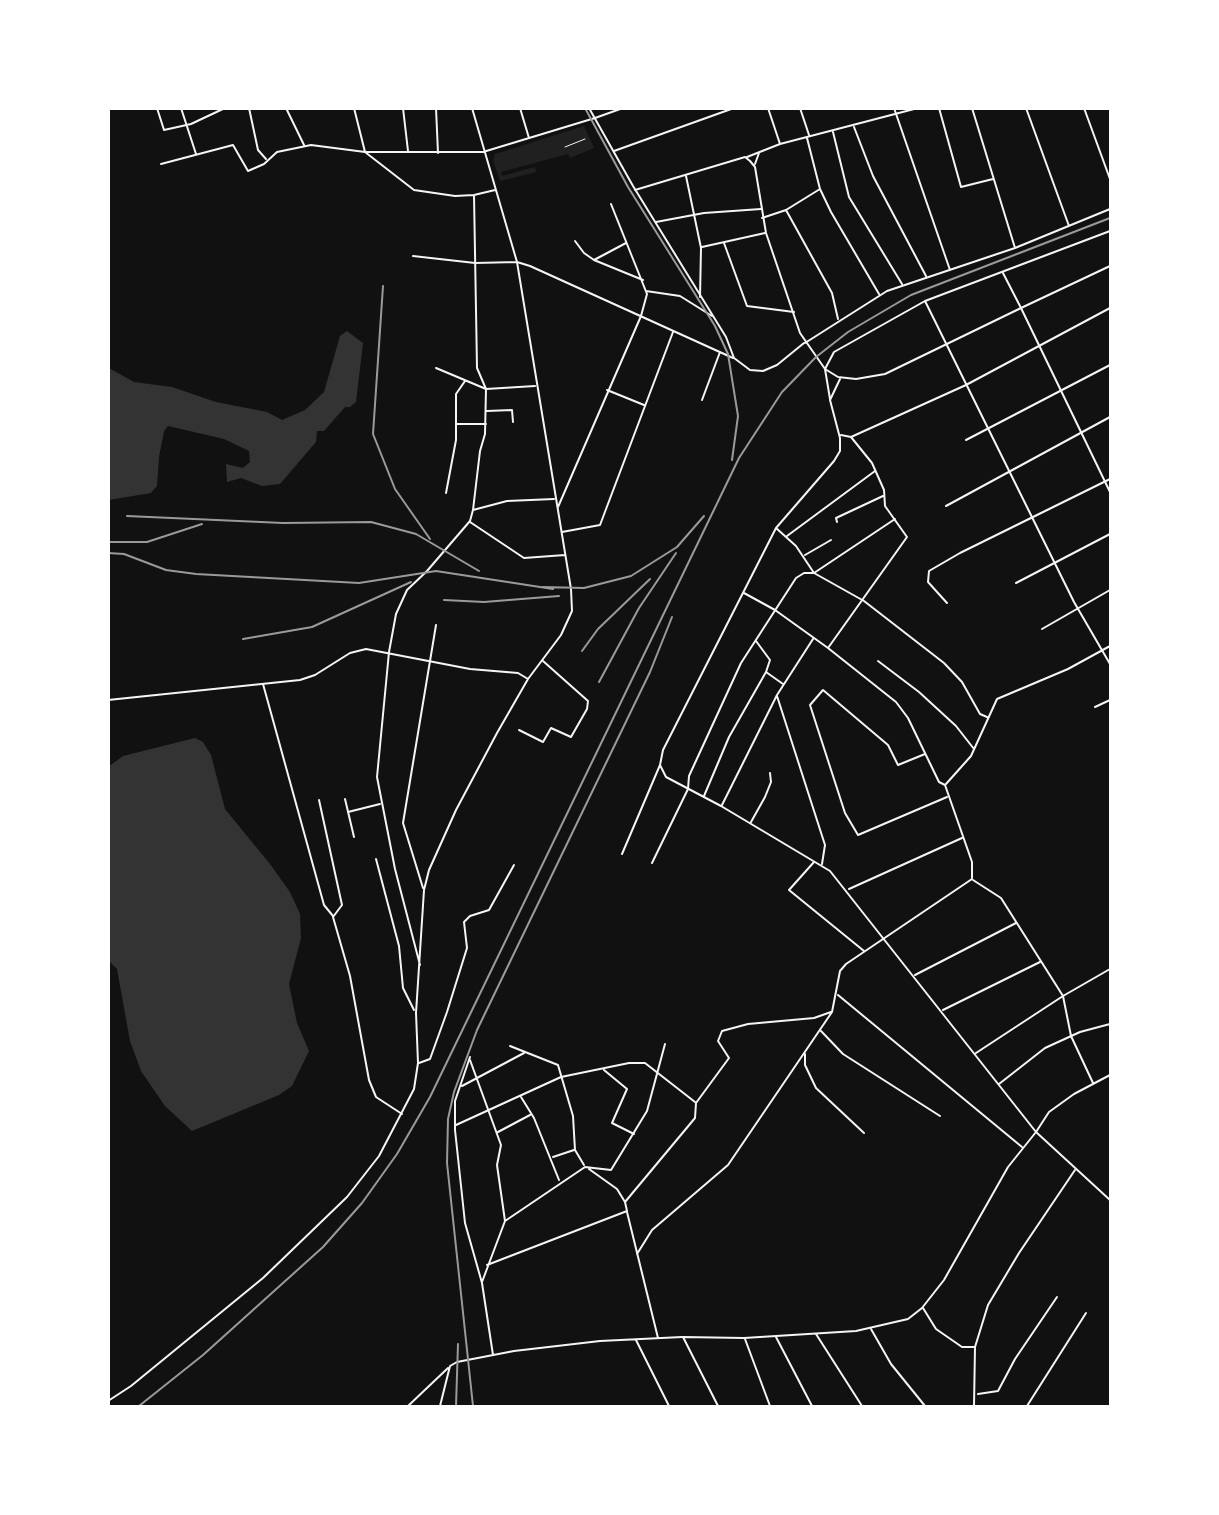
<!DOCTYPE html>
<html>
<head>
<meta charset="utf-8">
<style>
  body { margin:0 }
  #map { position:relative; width:1219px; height:1515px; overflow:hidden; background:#111; font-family:"Fira Sans Condensed",sans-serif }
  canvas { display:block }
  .frame { position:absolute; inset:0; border:110px solid #fff; pointer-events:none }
</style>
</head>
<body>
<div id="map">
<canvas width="1219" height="1515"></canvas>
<div class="frame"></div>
</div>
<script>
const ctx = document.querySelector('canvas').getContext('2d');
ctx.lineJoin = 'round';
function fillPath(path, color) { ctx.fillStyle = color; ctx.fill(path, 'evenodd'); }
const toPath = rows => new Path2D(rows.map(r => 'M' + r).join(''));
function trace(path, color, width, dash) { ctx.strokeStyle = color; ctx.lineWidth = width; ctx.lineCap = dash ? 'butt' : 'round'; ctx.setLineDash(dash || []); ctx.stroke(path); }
const green = toPath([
  [584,126,594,148,570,158,568,154,501,172,502,176,535,167,536,172,500,181,493,160,495,154]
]);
const water = toPath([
  [347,331,363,343,356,402,350,407,345,407,324,431,317,431,316,442,280,484,262,486,241,478,227,482,226,464,243,468,250,462,249,451,224,439,168,426,164,431,159,457,157,486,151,493,109,500,109,368,134,382,172,387,216,402,267,412,282,420,305,410,324,392,340,336],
  [195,738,203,742,211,755,225,809,270,864,290,892,300,914,301,938,289,984,297,1023,309,1051,292,1086,279,1095,192,1131,165,1106,141,1071,130,1041,117,969,109,961,108,767,123,756]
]);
const pedestrian = toPath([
  [565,147,585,139]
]);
const minor = toPath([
  [157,108,164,130,191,124,225,108],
  [181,108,196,154],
  [249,108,258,150,266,159],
  [286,108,304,145],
  [354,108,365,152,414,190,455,196,474,195,495,190],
  [403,108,408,151],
  [436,108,438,153],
  [520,108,529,138],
  [768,108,780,144],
  [800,108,809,135],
  [894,108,950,270],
  [939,108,961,187,993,179],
  [972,108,1015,248],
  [1026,108,1069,226],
  [1084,108,1110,179],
  [108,110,112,108],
  [854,127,873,176,926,276],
  [833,132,849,197,902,284],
  [807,138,820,189,831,212,879,294],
  [614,151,734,108],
  [747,157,780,144,918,108],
  [161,164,233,145,248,171,264,164,277,152,311,145,365,152,483,152,595,118],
  [755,164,759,153],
  [686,176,701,248,700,297],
  [474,195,477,368,486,389,485,434,480,451,473,510,507,501,554,499],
  [786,210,832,293,838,319],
  [762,218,786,210,820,189],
  [656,222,704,213,761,209],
  [575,241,584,253,594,260,643,280],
  [724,243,747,306,794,312],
  [702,247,765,233],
  [413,256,475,263,517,262,530,266,733,358],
  [594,260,626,243],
  [1003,273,1021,308,1110,266],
  [646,291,680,296,712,316],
  [925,301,1074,602,1110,664],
  [805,343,887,291,1015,248,1110,209],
  [436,368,486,389,535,386],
  [607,390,644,405],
  [830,399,825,369,834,352,925,301,1110,231],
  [702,400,720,352],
  [487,411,512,410,513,422],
  [457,424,486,424],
  [841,435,851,437],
  [966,440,1110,365],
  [446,493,456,440,456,394,465,381],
  [946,506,1110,417],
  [558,507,641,316,647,294,611,204],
  [470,522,524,558,565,555],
  [837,522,836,518,883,496],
  [776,528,796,546,814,573,864,601,944,663,962,682,980,714,987,717],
  [562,532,600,525,673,332],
  [787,536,875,471],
  [805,555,831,540],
  [1016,583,1110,534],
  [744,593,775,610,828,648,896,702,908,718,939,782,945,785,972,862,972,878],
  [947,603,928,582,929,571,960,553,1110,479],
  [1042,629,1110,590],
  [756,641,770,660,766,672,783,684],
  [828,648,907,537,885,506,884,490,872,463,851,437,966,385,1110,308],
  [878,661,919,692,956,726,974,749],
  [263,684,324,905,333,916],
  [777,696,825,845,822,864],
  [108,700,300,680,315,675,350,653,366,649,470,669,518,673,528,679],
  [1095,707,1110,700],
  [519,730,543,742,551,728,571,737,587,709,588,701,543,661],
  [925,754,898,765,888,745,823,690,810,705,845,813,858,835,947,797],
  [660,765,666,777,721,806,830,871,1036,1132,1049,1112,1074,1094,1110,1075],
  [946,784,971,756,997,699,1068,669,1110,646],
  [704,796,729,737,766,672],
  [345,799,354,837],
  [319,800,342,905,333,917,350,976,369,1080,376,1097,402,1114],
  [722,805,777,695,813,639],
  [348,812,380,804],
  [751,822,765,797,771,782,770,773],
  [622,854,660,765,663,750,776,528,834,461,840,451,840,438,830,400,840,379],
  [376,859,399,946,403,988,414,1010],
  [814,862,789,890,864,951],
  [652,863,688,789,689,776,741,663,796,578,804,573,814,573,895,519],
  [973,880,1001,898,1063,996,1071,1036,1093,1083],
  [423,888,403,823,436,625],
  [849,889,962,838],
  [420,965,395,869,377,777,389,652,396,614,407,590,427,571,470,521,473,510],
  [915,975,1016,923],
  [838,995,1022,1147],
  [943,1010,1040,962],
  [821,1031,843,1054,940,1116],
  [510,1046,558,1065,573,1116,575,1150,584,1165],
  [976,1053,1063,996,1110,969],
  [805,1054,805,1065,816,1088,864,1133],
  [470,1057,455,1101,455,1130,465,1223,482,1283,493,1355],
  [470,1060,501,1145,497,1165,505,1221,482,1282],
  [419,1063,430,1059,447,1012,467,948,464,922,470,916,489,910,514,865],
  [604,1070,627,1089,612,1123,634,1134],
  [999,1084,1045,1048,1080,1032,1110,1024],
  [462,1086,524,1053],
  [521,1097,534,1118,559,1180],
  [456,1125,561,1077,629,1063,645,1063,695,1102],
  [498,1132,530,1115],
  [553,1157,574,1150],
  [589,1169,617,1189,625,1202],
  [627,1212,658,1338],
  [505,1221,585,1167,611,1170,647,1111,665,1044],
  [637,1254,652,1230,728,1165,832,1012,840,971,846,964,972,879],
  [487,1265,627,1211,625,1202,695,1118,696,1103,729,1058,718,1041,722,1031,748,1024,814,1018,831,1012],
  [923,1308,936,1329,962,1347,974,1347],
  [871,1329,891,1364,925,1406],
  [816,1334,862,1406],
  [776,1337,812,1406],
  [745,1339,770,1406],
  [636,1340,669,1406],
  [978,1394,998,1391,1015,1359,1057,1297],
  [108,1401,131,1386,263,1278,347,1197,379,1156,414,1089,418,1063,416,1013,424,890,429,870,456,810,497,733,528,679,561,635,572,611,571,589,517,262,472,108],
  [408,1406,448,1368],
  [440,1406,450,1366,457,1362,514,1351,600,1341,682,1337],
  [974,1406,975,1347,988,1305,1019,1253,1075,1170],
  [1027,1406,1086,1313]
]);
const tertiary = toPath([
  [589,108,633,186,726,337,734,358,750,370,763,371,777,365,804,343],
  [595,118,623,108],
  [635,190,745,157,750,161,755,167,766,233,800,333,825,369,838,377,856,379,885,374,1021,308,1110,492],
  [718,1406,683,1337,744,1338,856,1331,908,1319,922,1308,944,1280,1008,1167,1036,1132,1110,1200]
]);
const rail = toPath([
  [585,108,628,187,715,326,728,354,738,416,732,460],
  [383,286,373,434,395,489,430,539],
  [127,516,283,523,371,522,416,534,479,571],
  [108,542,147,542,202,524],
  [108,553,124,554,166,570,196,574,359,583,436,571,553,589],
  [543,587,584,588,631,576,677,547,704,516],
  [444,600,484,602,559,596],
  [243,639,312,627,411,582],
  [582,651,598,629,650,579],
  [599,682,639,608,676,553],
  [139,1406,203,1355,323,1247,362,1203,397,1154,430,1097,739,458,782,392,816,357,848,332,911,295,1110,218],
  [456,1406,458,1344],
  [473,1406,447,1163,448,1119,454,1092,477,1030,650,672,672,617]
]);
fillPath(green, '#202020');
fillPath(water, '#333');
trace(pedestrian, '#f5f5f5', 1);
trace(minor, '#f5f5f5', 2);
trace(tertiary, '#f5f5f5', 2);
trace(rail, '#9a9a9a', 2);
</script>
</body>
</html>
